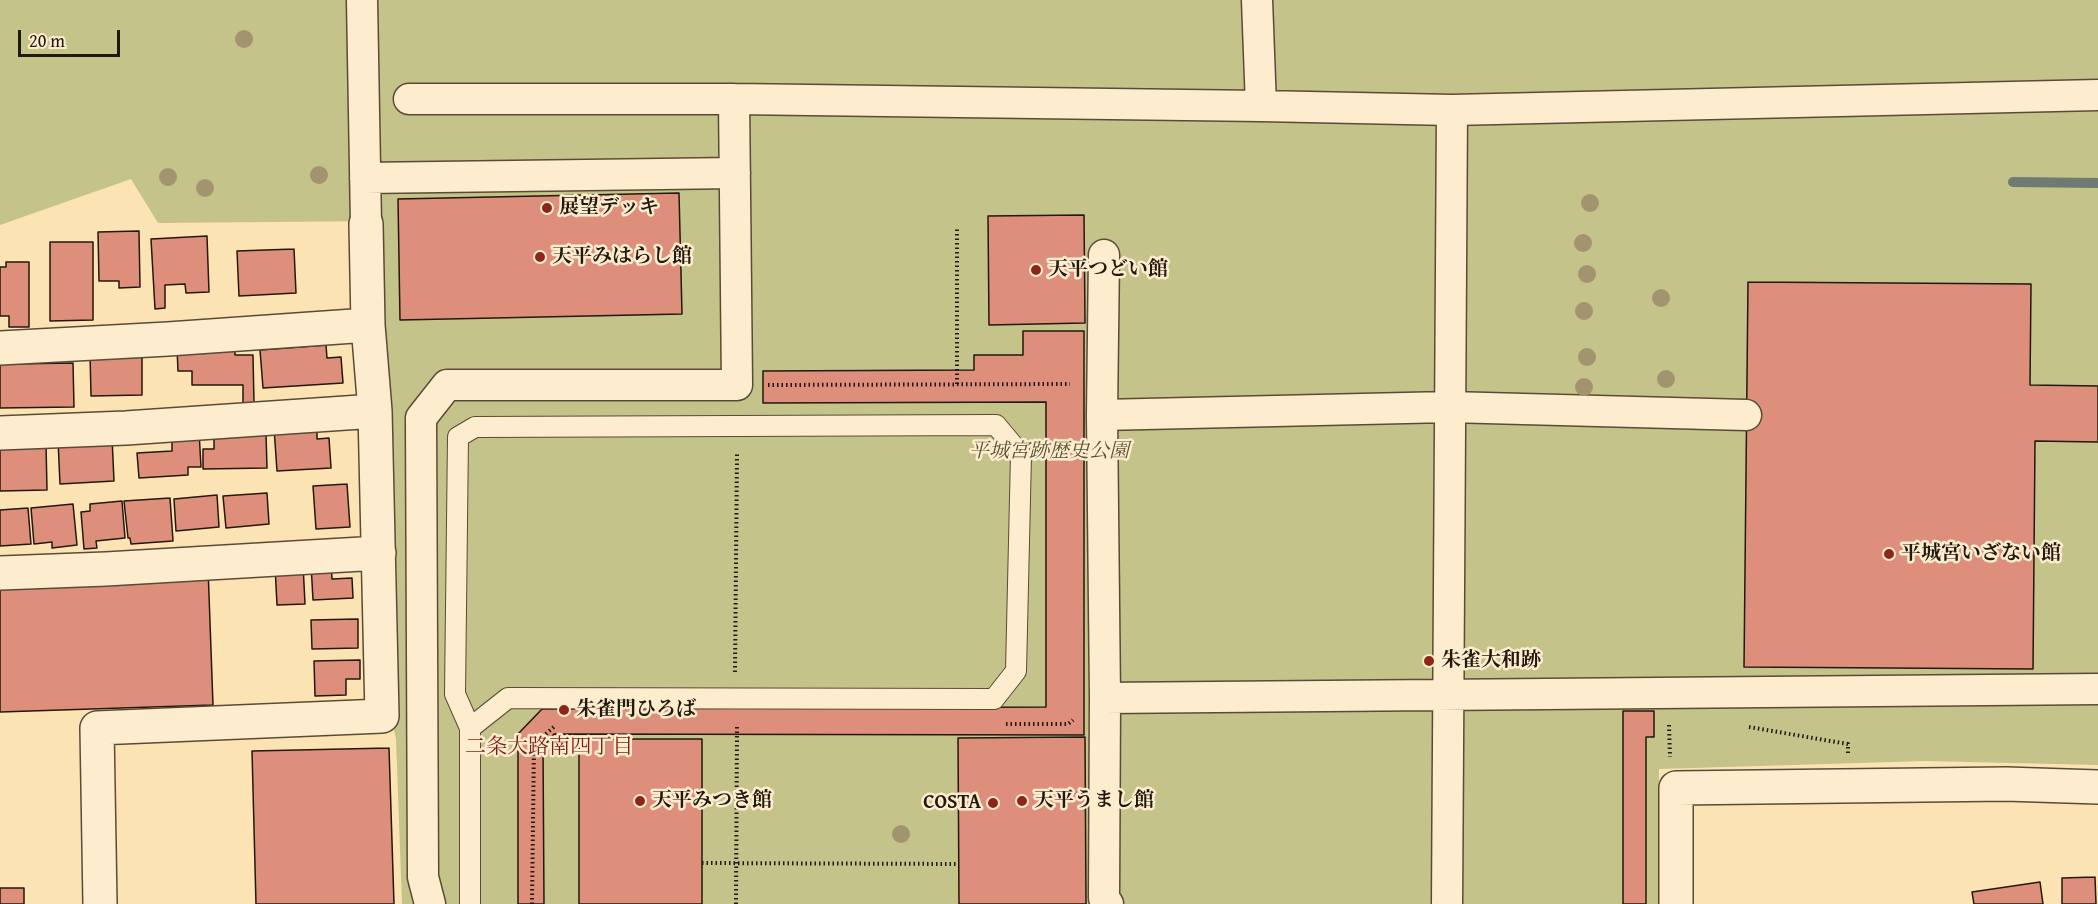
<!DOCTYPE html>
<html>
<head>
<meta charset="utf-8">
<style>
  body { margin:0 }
  #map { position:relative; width:2098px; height:904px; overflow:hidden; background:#fce3b4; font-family:"Gentium Book Plus",serif }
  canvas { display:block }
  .scale { position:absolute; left:18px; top:30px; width:102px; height:27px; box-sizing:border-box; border:3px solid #23180d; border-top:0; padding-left:8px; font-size:18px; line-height:21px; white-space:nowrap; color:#23180d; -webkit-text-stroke:4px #fdedce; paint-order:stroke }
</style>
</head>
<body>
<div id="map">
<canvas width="2098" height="904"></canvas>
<div class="scale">20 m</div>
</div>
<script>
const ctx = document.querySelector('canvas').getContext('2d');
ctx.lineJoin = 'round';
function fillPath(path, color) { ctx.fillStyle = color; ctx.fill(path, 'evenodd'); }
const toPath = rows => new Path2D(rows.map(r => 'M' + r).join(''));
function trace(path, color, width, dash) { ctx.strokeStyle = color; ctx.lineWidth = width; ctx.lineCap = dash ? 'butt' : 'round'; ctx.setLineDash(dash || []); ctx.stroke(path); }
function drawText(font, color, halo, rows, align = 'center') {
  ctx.font = font + ' "Gentium Book Plus","Noto Serif JP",serif'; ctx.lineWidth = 5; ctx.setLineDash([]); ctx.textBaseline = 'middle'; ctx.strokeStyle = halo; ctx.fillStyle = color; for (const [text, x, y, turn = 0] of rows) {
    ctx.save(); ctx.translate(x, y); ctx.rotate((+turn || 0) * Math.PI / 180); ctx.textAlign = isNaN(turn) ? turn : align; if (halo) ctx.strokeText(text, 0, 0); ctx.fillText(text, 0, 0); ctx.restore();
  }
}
const green = toPath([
  [0,0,2098,0,2098,765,1926,761,1659,769,1660,904,402,904,396,739,389,709,379,221,158,223,131,179,0,225]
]);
const stream = toPath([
  [2013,182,2098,183]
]);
const building = toPath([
  [679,193,682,314,400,320,398,199,679,193],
  [1084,215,1085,323,989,325,988,216,1084,215],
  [139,231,140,287,119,288,119,281,99,281,98,232,139,231],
  [207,236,209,292,186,293,185,284,165,285,165,308,155,309,151,239,207,236],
  [50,242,93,242,93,320,50,321,50,242],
  [294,249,296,293,239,296,237,251,294,249],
  [6,262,29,262,29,327,9,327,9,316,0,316,0,267,6,267,6,262],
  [1748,282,2031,284,2030,385,2098,386,2098,442,2035,441,2033,669,1744,667,1748,282],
  [1023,331,1084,331,1084,735,554,734,543,747,544,904,518,904,518,734,542,709,1046,707,1046,402,763,403,763,371,974,370,974,355,1023,355,1023,331],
  [326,345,327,358,341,357,343,383,263,388,260,350,326,345],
  [177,348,235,348,235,355,253,355,254,403,243,403,243,385,192,385,192,371,178,371,177,348],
  [90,353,142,353,142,395,91,396,90,353],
  [0,356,10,356,11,364,73,363,74,407,0,408,0,356],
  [317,425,317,439,329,438,331,468,277,471,274,428,317,425],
  [199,431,201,467,188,467,188,475,139,478,137,453,172,451,172,433,199,431],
  [266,434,267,468,203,469,203,449,214,449,214,435,266,434],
  [112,437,114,481,60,484,58,440,112,437],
  [46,444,47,490,0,491,0,445,46,444],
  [347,484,350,527,316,529,313,486,347,484],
  [267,493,269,524,226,528,223,496,267,493],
  [217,495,219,527,176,531,174,499,217,495],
  [170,498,173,541,131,544,130,538,128,538,124,501,170,498],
  [122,501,125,538,96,541,97,548,84,549,81,512,90,511,90,504,122,501],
  [73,504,77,545,52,548,52,542,34,544,31,508,73,504],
  [28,508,31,544,0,546,0,510,28,508],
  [331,563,332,579,352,578,353,598,313,600,311,564,331,563],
  [303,564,305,604,277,605,275,566,303,564],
  [208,567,213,705,0,712,0,586,208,567],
  [358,619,358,648,312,649,311,620,358,619],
  [360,660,360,679,346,679,346,695,315,696,314,661,360,660],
  [1623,711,1654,711,1654,737,1646,737,1646,904,1623,904,1623,711],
  [1085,737,1086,904,959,904,958,738,1085,737],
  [579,739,702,739,702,904,579,904,579,739],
  [389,748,394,904,256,904,252,751,389,748],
  [2095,877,2096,904,2062,904,2062,878,2095,877],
  [2040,882,2043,904,1974,904,1972,892,2040,882],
  [0,888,24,888,24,904,0,904,0,888]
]);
const path = toPath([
  [957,384,957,229],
  [768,385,1070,384],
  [735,672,737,452],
  [1006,724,1068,724,1073,720],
  [1669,725,1670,757],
  [1749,727,1848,744,1848,753],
  [702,863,958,864],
  [532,904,534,744,555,726],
  [736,904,737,725]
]);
const service = toPath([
  [470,904,470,728,455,694,458,437,475,427,996,425,1021,455,1016,671,994,699,508,698,470,728]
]);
const pedestrian = toPath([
  [362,0,366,224],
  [1257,0,1261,106,1452,110,1447,904],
  [409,99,734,99,1261,106],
  [1452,110,2098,95],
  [365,178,735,173],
  [1104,255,1102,415,1105,698,1104,898,1108,904],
  [1102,415,1449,407,1746,415],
  [1105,698,2098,689],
  [430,904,423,877,421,418,447,385,737,385,734,99]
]);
const minor = toPath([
  [0,348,168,339,368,325],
  [0,433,126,428,375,411],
  [0,573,106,569,379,553],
  [100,904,97,728,382,716,375,411,368,325,366,224],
  [1676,904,1676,788,2006,784,2098,787]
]);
const trees = [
  [244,39],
  [319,175],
  [168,177],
  [205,188],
  [1590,203],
  [1583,243],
  [1587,274],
  [1661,298],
  [1584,311],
  [1587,357],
  [1666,379],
  [1584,387],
  [901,834]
];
const markers = [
  [547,208,6,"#8f2418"],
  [540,257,6,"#8f2418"],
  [1036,270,6,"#8f2418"],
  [1889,554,6,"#8f2418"],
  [1429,661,6,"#8f2418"],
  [564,710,6,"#8f2418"],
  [640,801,6,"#8f2418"],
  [1022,801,6,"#8f2418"],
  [993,803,6,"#8f2418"]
];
const poiNames = [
  ["展望デッキ",559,208],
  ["天平みはらし館",552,257],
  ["天平つどい館",1048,270],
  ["平城宮いざない館",1901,554],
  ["朱雀大和跡",1441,661],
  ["朱雀門ひろば",576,710],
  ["天平みつき館",652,801],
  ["天平うまし館",1034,801],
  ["COSTA",981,803,"right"]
];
const parkNames = [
  ["平城宮跡歴史公園",1049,452]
];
const neighbourhoodNames = [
  ["二条大路南四丁目",549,748]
];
fillPath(green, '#c3c38a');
trace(stream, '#6f7b72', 10);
fillPath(building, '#de8f7b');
trace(building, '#23180d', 1.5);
trace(service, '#594b37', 22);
trace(pedestrian, '#594b37', 33);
trace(minor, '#594b37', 36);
trace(path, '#23180d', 4, [1.5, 3]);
trace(service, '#fdedce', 20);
trace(pedestrian, '#fdedce', 30);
trace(minor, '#fdedce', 33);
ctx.fillStyle = '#a39470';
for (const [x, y] of trees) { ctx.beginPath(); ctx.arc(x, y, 9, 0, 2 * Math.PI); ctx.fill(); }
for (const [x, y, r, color] of markers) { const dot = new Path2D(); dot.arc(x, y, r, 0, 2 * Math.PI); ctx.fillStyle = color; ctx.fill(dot); trace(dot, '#fdedce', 2); }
drawText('bold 20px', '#23180d', '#fdedce', poiNames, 'left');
drawText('italic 20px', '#5b5439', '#fdedce', parkNames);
drawText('21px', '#7a1f14', '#fdedce', neighbourhoodNames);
</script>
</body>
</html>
